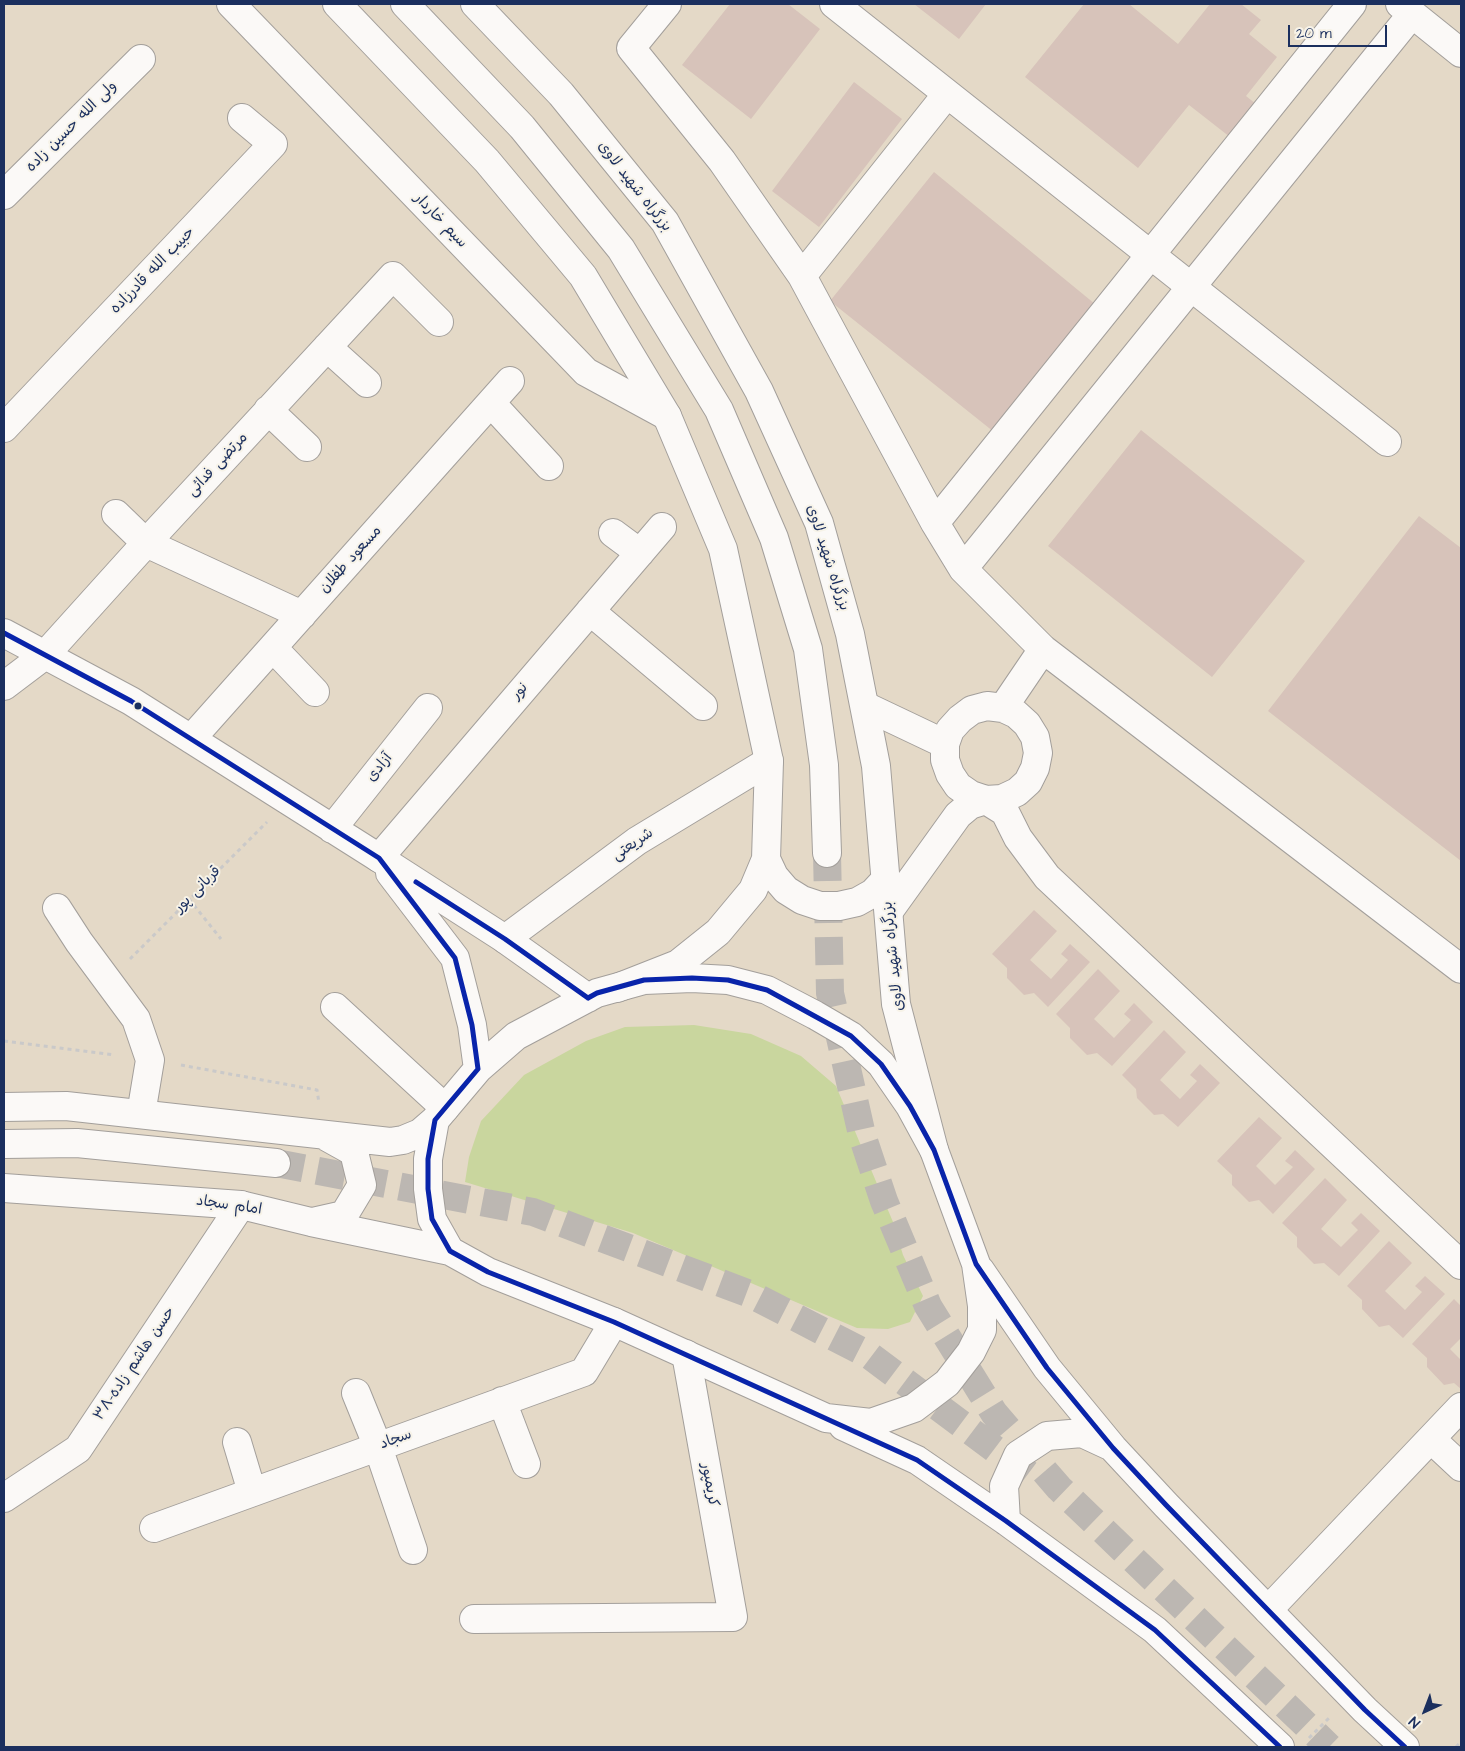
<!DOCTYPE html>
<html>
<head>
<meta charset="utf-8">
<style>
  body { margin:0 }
  #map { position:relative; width:1465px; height:1751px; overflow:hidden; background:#e4d9c7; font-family:"Architects Daughter",sans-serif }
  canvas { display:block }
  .frame { position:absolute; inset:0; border:5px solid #1b2f5e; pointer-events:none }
  .north { position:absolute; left:1400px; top:1686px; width:50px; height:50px; -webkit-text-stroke:4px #f7f3e8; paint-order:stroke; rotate:223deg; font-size:14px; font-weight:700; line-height:20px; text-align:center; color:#1b2f5e }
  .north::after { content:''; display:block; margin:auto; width:18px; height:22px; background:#1b2f5e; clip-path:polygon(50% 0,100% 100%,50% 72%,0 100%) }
  .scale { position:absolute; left:1288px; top:25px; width:99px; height:22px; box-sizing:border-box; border:2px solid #1b2f5e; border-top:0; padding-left:6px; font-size:15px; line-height:18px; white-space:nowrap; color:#1b2f5e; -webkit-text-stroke:4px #f7f3e8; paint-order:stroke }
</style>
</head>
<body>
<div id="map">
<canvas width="1465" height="1751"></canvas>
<div class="frame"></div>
<div class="north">N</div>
<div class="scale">20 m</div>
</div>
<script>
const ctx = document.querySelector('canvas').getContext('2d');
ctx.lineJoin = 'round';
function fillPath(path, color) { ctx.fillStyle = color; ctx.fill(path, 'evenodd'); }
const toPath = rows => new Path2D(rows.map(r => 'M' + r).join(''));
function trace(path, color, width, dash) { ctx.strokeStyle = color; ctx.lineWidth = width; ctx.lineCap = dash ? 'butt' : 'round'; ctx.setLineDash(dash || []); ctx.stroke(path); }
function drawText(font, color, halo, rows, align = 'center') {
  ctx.font = font + ' "Architects Daughter","Playpen Sans Arabic",sans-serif'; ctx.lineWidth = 4; ctx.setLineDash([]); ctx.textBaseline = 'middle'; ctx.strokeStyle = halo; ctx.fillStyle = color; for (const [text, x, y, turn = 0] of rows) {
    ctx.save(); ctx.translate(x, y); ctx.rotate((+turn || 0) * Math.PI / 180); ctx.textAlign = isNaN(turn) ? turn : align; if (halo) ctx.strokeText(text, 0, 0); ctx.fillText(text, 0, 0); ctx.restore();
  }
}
const green = toPath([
  [694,1025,751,1034,801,1056,836,1086,893,1222,903,1255,923,1296,910,1322,888,1329,857,1328,633,1233,465,1182,469,1157,481,1121,524,1075,586,1041,625,1027]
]);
const building = toPath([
  [730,4,788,4,820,29,751,119,682,65],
  [914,4,986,4,959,39],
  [1084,4,1129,4,1178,44,1210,4,1241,4,1261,20,1249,34,1277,57,1246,96,1256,104,1230,137,1189,105,1138,168,1025,77],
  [854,82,902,119,819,227,772,191],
  [934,172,1095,304,994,432,830,301],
  [1141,430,1305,561,1212,677,1048,546],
  [1419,516,1461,548,1461,861,1268,711],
  [1034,910,1057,931,1030,960,1051,979,1068,960,1061,954,1070,944,1090,962,1048,1007,1034,993,1024,995,1007,978,1007,968,992,954],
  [1098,969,1120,991,1094,1019,1114,1038,1131,1020,1124,1014,1134,1003,1153,1022,1112,1066,1097,1053,1087,1055,1070,1038,1070,1028,1056,1014],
  [1164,1030,1186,1052,1160,1080,1180,1099,1197,1081,1190,1075,1200,1064,1220,1083,1178,1127,1163,1114,1154,1115,1137,1098,1136,1089,1122,1075],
  [1259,1117,1282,1138,1256,1166,1275,1185,1293,1167,1285,1161,1295,1150,1315,1169,1273,1214,1259,1200,1249,1202,1232,1185,1232,1175,1217,1161],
  [1325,1178,1347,1200,1321,1229,1341,1247,1358,1230,1351,1223,1361,1213,1380,1231,1339,1276,1324,1263,1314,1264,1297,1247,1297,1237,1282,1223],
  [1389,1241,1412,1263,1385,1291,1405,1310,1422,1292,1415,1286,1425,1276,1445,1294,1403,1338,1389,1325,1379,1327,1362,1309,1362,1300,1347,1286],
  [1454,1299,1461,1306,1461,1338,1450,1349,1461,1360,1461,1389,1454,1383,1444,1385,1427,1367,1427,1358,1412,1344]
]);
const majorTunnel = toPath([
  [827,853,830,993,862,1135,884,1201,928,1306,994,1413,1059,1488,1329,1747],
  [276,1163,533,1212,750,1294,869,1355,1032,1477]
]);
const path = toPath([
  [189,899,221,939],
  [130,959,267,822],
  [4,1041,115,1055],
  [181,1065,317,1090,319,1103],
  [1309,1738,1330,1717],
  [1456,1747,1461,1742]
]);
const minor = toPath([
  [231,4,586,372,667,416],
  [667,4,631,48,722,161,802,276,935,523,963,569,1043,649,1461,969],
  [834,4,1387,442],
  [1400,4,1461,53],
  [4,195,141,59],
  [802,276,947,94],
  [327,347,367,383],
  [491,403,549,466],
  [268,410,307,447],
  [4,428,273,144,242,118],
  [116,514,146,543,302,615],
  [935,523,1352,4],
  [613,533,640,553],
  [963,569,1412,14],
  [590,611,703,706],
  [4,633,131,701,379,858,662,527],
  [273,648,315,692],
  [4,686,45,655,146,543,393,276,439,322],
  [865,706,945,744],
  [1003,708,1043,649],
  [191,739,510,381],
  [332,829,428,708],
  [57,908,79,942,136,1019,150,1060,141,1114],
  [889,911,958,815,970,805,986,800,1002,799,1017,792,1028,782,1035,768,1038,753,1035,737,1027,724,1016,714,1003,708,987,706,972,710,960,719,950,730,945,744,945,760,950,774,958,786,971,795,986,800,1005,812,1018,838,1047,877,1461,1265],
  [505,939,637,841,769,761],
  [335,1007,445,1108],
  [356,1393,378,1447,413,1550],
  [502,1401,526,1464],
  [1431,1439,1461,1467],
  [237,1442,252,1492],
  [4,1498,78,1449,241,1205],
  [154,1528,584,1372,614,1322],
  [1268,1610,1461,1407],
  [474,1619,733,1617,686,1354]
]);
const major = toPath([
  [405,4,522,127,621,249,719,410,774,538,808,649,824,765,827,853],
  [379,858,505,939,588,998],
  [390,873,455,958,472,1025,478,1069],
  [4,1107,66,1106,390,1142,403,1140,420,1133,435,1120,478,1069,516,1036,597,993,644,980,692,978,728,980,767,990,815,1015,851,1036,881,1064,910,1106,934,1150,976,1264,982,1306,982,1330,971,1352,947,1383,914,1408,871,1423,826,1418,614,1322,488,1272,450,1251,432,1219,428,1189,428,1159,435,1120],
  [4,1144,77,1143,276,1163],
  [4,1188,241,1205,311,1222,450,1251],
  [313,1222,344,1215,362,1185,354,1152,327,1137],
  [980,1270,1047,1368,1113,1448,1166,1505,1365,1710,1405,1747],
  [843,1426,917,1460,1006,1521,1155,1630,1280,1747],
  [1006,1521,1004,1486,1018,1455,1047,1436,1082,1433,1110,1446]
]);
const highway = toPath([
  [337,4,487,161,583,276,667,416,723,549,769,761,766,859,753,890,718,932,678,964,617,988],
  [475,4,561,94,665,222,759,391,819,523,850,634,876,766,896,1004,934,1150],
  [766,859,774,876,786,890,802,900,820,906,839,906,857,902,873,893,886,879]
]);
const bus1 = toPath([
  [4,633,131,701,379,858,455,958,472,1025,478,1069,435,1120,428,1159,428,1189,432,1219,450,1251,488,1272,614,1322,917,1460,1006,1521,1155,1630,1280,1747],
  [416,882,505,939,588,998],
  [588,998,597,993,644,980,692,978,728,980,767,990,851,1036,881,1064,910,1106,934,1150,976,1264,1047,1368,1113,1448,1166,1505,1365,1710,1405,1747]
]);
const markers = [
  [138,706,4.5,"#1b2f5e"]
];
const streetNames = [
  ["ولی الله حسین زاده",72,127,-45],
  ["بزرگراه شهید لاوی",634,187,52],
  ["سیم خاردار",440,221,46],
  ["حبیب الله قادرزاده",153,271,-46],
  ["مرتضی فدائی",218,465,-47],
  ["بزرگراه شهید لاوی",827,558,72],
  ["مسعود طفلان",351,560,-48],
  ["نور",520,692,-49],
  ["آزادی",380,768,-51],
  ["شریعتی",633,845,-34],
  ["قربانی پور",198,890,-45],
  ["بزرگراه شهید لاوی",894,956,-96],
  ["امام سجاد",229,1206,8],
  ["۳۸-حسن هاشم زاده",135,1364,-56],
  ["سجاد",396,1440,-20],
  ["کریمپور",709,1485,80]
];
fillPath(green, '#c9d69e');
fillPath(building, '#d7c3ba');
trace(majorTunnel, '#bcb7b2', 28, [28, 14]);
trace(minor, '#a39f9b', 30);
trace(major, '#a39f9b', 30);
trace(highway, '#a39f9b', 30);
trace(path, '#cac9c9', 3, [4, 4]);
trace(minor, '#fbf9f7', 28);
trace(major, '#fbf9f7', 28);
trace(highway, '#fbf9f7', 28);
trace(bus1, '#0924aa', 5);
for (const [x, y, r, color] of markers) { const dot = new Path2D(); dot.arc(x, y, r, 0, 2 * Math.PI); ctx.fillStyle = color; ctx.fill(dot); trace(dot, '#f7f3e8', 2); }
drawText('15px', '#1b2f5e', '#f7f3e8', streetNames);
</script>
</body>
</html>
